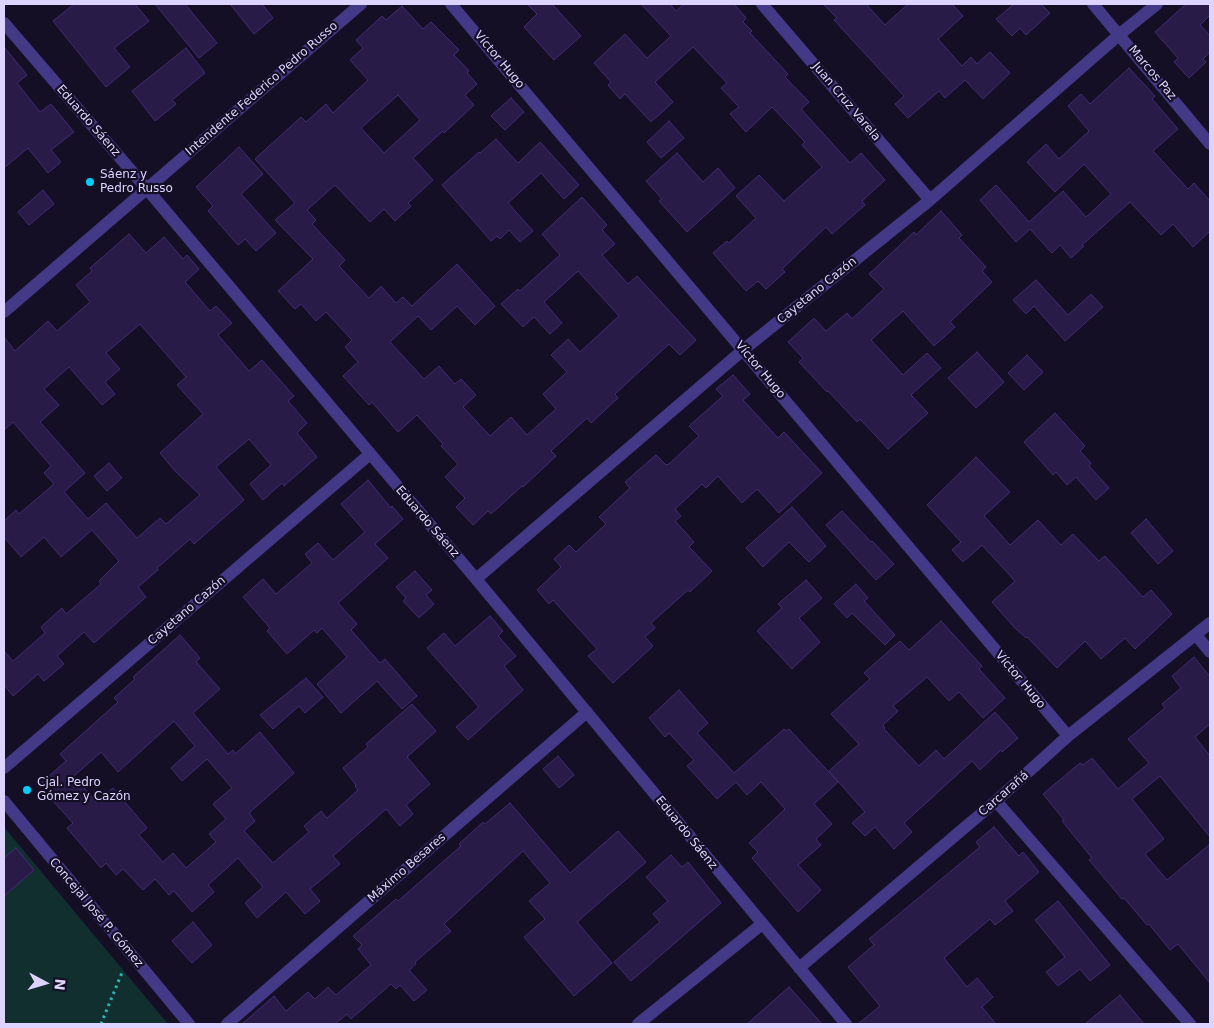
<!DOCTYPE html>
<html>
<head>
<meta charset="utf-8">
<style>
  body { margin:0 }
  #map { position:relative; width:1214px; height:1028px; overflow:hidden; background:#150f26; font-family:"DejaVu Sans",sans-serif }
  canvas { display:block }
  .frame { position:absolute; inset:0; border:5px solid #ddd4ff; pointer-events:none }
  .north { position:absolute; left:20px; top:958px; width:50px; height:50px; -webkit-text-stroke:4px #150f26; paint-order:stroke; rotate:96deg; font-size:14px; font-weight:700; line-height:20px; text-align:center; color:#ddd4ff }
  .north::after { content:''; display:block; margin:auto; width:18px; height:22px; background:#ddd4ff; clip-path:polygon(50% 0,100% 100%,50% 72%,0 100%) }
</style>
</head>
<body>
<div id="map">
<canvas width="1214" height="1028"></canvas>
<div class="frame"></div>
<div class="north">N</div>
</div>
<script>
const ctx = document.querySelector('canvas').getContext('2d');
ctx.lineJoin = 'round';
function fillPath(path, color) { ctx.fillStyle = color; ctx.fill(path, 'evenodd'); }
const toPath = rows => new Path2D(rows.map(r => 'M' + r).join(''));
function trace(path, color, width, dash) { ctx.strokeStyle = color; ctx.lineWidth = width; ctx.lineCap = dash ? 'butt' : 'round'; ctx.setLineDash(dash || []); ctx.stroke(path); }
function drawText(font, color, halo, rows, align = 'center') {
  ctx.font = font + ' "DejaVu Sans",sans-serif'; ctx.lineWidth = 4.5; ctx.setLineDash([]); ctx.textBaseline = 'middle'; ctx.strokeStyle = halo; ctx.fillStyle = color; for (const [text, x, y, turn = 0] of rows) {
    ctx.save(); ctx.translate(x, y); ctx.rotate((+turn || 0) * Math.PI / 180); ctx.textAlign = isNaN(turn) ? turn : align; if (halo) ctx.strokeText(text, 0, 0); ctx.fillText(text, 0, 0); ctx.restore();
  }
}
const green = toPath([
  [4,827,168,1024,4,1024]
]);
const building = toPath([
  [74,4,135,4,149,21,114,48,130,67,106,87,53,21,74,4],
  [155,4,185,4,217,43,199,58,155,4],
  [230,4,262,4,273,18,254,34,230,4],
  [527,4,552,4,581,36,554,60,524,27,537,14,527,4],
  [641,4,670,4,676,11,684,4,734,4,746,18,743,22,752,31,750,33,788,74,785,77,809,102,801,109,850,163,861,153,885,180,862,201,865,205,832,234,826,227,782,269,785,272,766,289,758,281,746,291,713,253,727,241,729,243,756,218,736,196,759,175,784,201,822,167,802,145,805,142,772,107,746,132,730,114,739,107,721,88,727,83,693,47,655,82,673,102,651,122,625,94,620,99,608,85,611,82,594,63,625,34,647,58,671,36,641,4],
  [823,4,866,4,885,25,908,4,952,4,963,16,938,39,962,66,971,57,977,64,990,52,1010,73,983,99,965,80,945,98,939,91,908,118,895,104,904,96,834,20,837,18,823,4],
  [1014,4,1041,4,1050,13,1026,35,1020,28,1012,36,996,19,1014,4],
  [1186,4,1210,4,1210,15,1200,25,1210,36,1210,52,1203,59,1206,62,1189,78,1174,62,1178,58,1155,32,1186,4],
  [402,6,423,29,431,22,459,50,454,55,469,71,467,73,477,84,465,95,474,105,444,133,443,131,413,158,433,180,408,203,411,206,395,221,384,209,370,222,335,185,307,210,316,220,312,224,345,260,339,266,369,298,381,286,396,303,403,297,412,306,457,264,495,306,475,325,457,306,431,330,418,316,390,342,424,379,439,366,455,384,461,379,476,395,463,407,490,436,511,417,527,435,556,409,543,394,567,372,551,355,568,339,580,352,619,316,578,271,544,302,562,323,550,334,534,317,523,327,501,304,518,289,520,291,560,255,542,234,582,197,607,225,602,230,615,244,602,255,628,284,637,276,696,340,680,355,669,344,615,394,618,398,591,423,587,418,551,451,556,456,523,487,522,486,491,514,488,511,473,525,456,507,465,498,445,477,458,464,441,446,443,444,417,415,398,432,372,402,369,405,343,376,358,362,345,347,352,340,326,312,316,321,301,304,295,309,278,291,313,259,275,220,295,203,255,159,301,117,306,122,326,104,333,113,368,80,350,60,363,48,356,40,382,16,386,20,402,6],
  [398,95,420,120,384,153,361,128,398,95],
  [4,47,27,75,17,83,40,112,51,104,74,132,51,150,61,162,48,173,28,148,4,168,4,47],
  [186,48,205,73,172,100,176,104,155,121,132,91,186,48],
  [1129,68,1155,96,1152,99,1178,129,1153,151,1188,189,1194,183,1210,201,1210,231,1193,247,1173,224,1161,235,1130,202,1082,245,1084,246,1071,258,1060,245,1052,253,1030,229,1016,242,980,200,996,185,1029,222,1063,191,1086,217,1111,194,1084,164,1055,192,1027,162,1046,144,1059,159,1089,131,1068,106,1081,94,1090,104,1129,68],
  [511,98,524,112,505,130,491,116,511,98],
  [669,121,684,138,661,158,647,142,669,121],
  [496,139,518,163,540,142,579,185,564,199,541,173,508,203,533,231,520,242,509,230,500,239,497,236,491,241,442,185,479,152,480,153,496,139],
  [239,147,263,174,241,194,276,233,256,251,245,239,238,245,208,211,213,206,196,187,239,147],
  [677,153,703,182,718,168,735,188,687,232,659,201,662,199,646,181,677,153],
  [43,190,54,204,29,225,18,212,43,190],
  [941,211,962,235,959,238,986,267,982,271,992,282,950,322,955,327,934,346,903,311,871,340,903,375,927,353,941,368,911,395,928,413,888,449,860,419,857,422,828,391,827,392,799,362,803,358,788,342,814,318,826,331,847,313,852,319,884,289,869,274,914,232,916,235,941,211],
  [129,234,146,253,164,237,183,259,187,255,199,269,185,282,210,311,216,306,232,323,218,335,249,371,262,360,294,396,288,401,307,423,297,433,317,457,284,486,282,483,263,500,250,484,271,465,249,439,216,467,244,500,194,544,190,539,157,568,158,570,138,587,146,597,94,643,84,632,57,656,64,664,44,681,38,674,13,696,4,685,4,651,13,661,45,633,41,627,62,608,66,614,101,584,99,581,119,561,92,530,61,557,44,537,21,557,4,537,4,521,16,510,19,514,54,484,44,473,51,466,13,422,4,430,4,337,15,351,48,321,57,331,90,302,76,285,92,271,90,268,129,234],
  [140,324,186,377,177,385,203,414,160,453,174,470,200,495,166,524,160,518,137,538,106,503,88,519,64,492,85,473,40,422,59,405,44,389,69,367,102,405,115,394,105,382,120,369,106,353,140,324],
  [1036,280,1068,315,1091,294,1103,307,1065,341,1034,306,1026,314,1013,300,1036,280],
  [977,352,1004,382,976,408,948,378,977,352],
  [1027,355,1043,372,1024,390,1008,373,1027,355],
  [733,375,750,394,743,400,778,438,784,432,822,473,779,513,757,489,742,503,718,476,706,488,702,484,675,509,681,516,675,521,694,542,689,547,712,571,690,592,688,590,651,623,655,628,645,637,653,646,613,683,588,656,597,649,553,600,549,604,537,590,561,567,554,559,569,545,576,552,606,524,599,517,630,488,625,482,656,455,666,465,669,464,699,436,689,426,723,396,716,389,733,375],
  [1055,413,1085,446,1080,451,1091,463,1089,466,1109,488,1096,500,1076,477,1067,485,1056,472,1053,475,1024,442,1055,413],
  [976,457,1010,492,984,516,1010,545,1038,520,1061,545,1073,534,1099,561,1105,556,1143,597,1151,590,1172,614,1135,649,1125,638,1101,659,1085,641,1057,668,1027,637,1026,638,1014,627,992,602,1015,581,982,545,963,562,952,550,961,542,927,505,976,457],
  [109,463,122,478,107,491,94,476,109,463],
  [368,480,391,508,392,506,403,519,375,544,388,558,338,603,357,624,351,630,380,663,385,659,417,696,402,709,377,681,341,713,317,684,347,657,322,628,317,633,314,630,287,654,267,631,270,628,243,597,263,579,276,594,312,563,305,554,318,543,333,560,365,532,341,504,368,480],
  [792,507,826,546,809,562,789,542,763,567,746,548,792,507],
  [842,511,871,542,872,541,894,564,876,580,826,525,842,511],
  [1146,519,1173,551,1158,564,1131,533,1146,519],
  [415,571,432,590,426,595,434,604,419,618,403,601,406,598,396,587,415,571],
  [806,580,822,598,799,618,820,642,792,669,757,631,782,608,778,604,806,580],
  [856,584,868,598,864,601,895,635,885,645,852,613,847,618,834,604,856,584],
  [490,616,503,631,498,636,516,656,504,666,523,690,468,740,456,727,479,707,427,648,444,633,455,646,490,616],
  [941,621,982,666,979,669,1005,698,983,718,959,692,949,701,927,677,893,706,898,711,883,725,885,728,884,729,919,766,936,750,944,759,995,712,1018,738,1002,752,1001,750,980,770,972,761,904,823,912,832,894,849,875,827,865,836,852,823,865,812,829,771,859,744,831,714,870,679,864,673,900,641,909,650,941,621],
  [180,635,200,658,196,662,220,689,193,713,228,754,233,750,235,754,260,732,294,773,249,813,255,821,244,831,273,863,309,832,304,826,321,811,327,818,358,790,355,786,356,785,343,768,368,747,366,744,412,704,436,731,407,757,430,784,406,805,413,814,400,826,386,809,333,856,340,864,310,889,320,901,305,914,286,892,257,918,245,903,263,887,238,858,208,885,214,892,192,912,174,891,169,895,155,879,143,890,123,869,116,875,106,863,101,868,67,828,73,823,51,799,54,796,42,782,66,761,60,754,118,702,114,698,135,679,133,677,180,635],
  [174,721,195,746,171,768,182,781,207,759,232,788,213,804,226,819,209,834,216,842,186,868,173,853,163,862,139,835,147,828,113,788,96,802,74,776,101,752,118,772,174,721],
  [1194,657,1210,677,1210,724,1195,737,1210,756,1210,837,1160,776,1132,799,1164,839,1145,854,1167,880,1210,844,1210,983,1178,944,1170,950,1149,924,1147,925,1124,898,1122,899,1089,860,1092,858,1062,821,1064,820,1043,794,1080,763,1083,765,1092,758,1118,789,1149,763,1128,739,1165,708,1162,704,1181,688,1172,676,1194,657],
  [306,678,323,697,305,713,299,706,273,729,260,715,306,678],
  [679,690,708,723,697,733,734,773,784,729,786,731,789,729,838,782,814,804,832,824,816,839,821,845,798,865,821,890,798,912,752,858,758,852,749,843,785,809,761,782,747,795,736,782,717,799,687,766,694,760,669,733,665,737,649,718,679,690],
  [558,756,574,775,559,788,543,769,558,756],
  [510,803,570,873,618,831,646,862,577,922,612,963,574,996,524,937,545,919,529,901,550,883,523,851,444,924,451,931,415,962,416,964,409,970,427,990,414,1001,400,985,396,989,391,984,351,1019,347,1014,335,1024,242,1024,274,996,286,1011,308,992,315,999,328,987,336,995,371,965,358,949,362,945,353,936,396,899,398,901,461,846,459,844,483,822,485,824,510,803],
  [994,827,1019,856,1023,852,1039,872,1005,901,1013,911,995,925,990,919,944,958,967,987,977,978,993,997,982,1007,996,1024,858,1024,880,1006,848,967,874,945,869,939,980,847,976,842,994,827],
  [16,848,34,870,4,896,4,858,16,848],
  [671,855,682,867,688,862,721,903,631,981,614,962,660,922,653,914,668,901,646,877,671,855],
  [1058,901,1110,965,1090,981,1080,969,1058,986,1046,972,1065,957,1035,920,1058,901],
  [193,922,212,945,192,963,172,941,193,922],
  [789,987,822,1024,747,1024,789,987],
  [1120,995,1144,1024,1085,1024,1120,995]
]);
const path = toPath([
  [101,1024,123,970]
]);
const minor = toPath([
  [451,4,1068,736],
  [762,4,930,200],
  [1093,4,1210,144],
  [4,23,147,189,476,579,846,1024],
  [4,312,361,4],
  [476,579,743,350,930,200,1120,34,1157,4],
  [1196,635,1210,652],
  [4,768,370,454],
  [4,801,189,1024],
  [996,801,1190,1024],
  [799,968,996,801,1068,736,1210,623],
  [227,1024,587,712],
  [638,1024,762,924]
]);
const markers = [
  [90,182,5,"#00ceff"],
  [27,790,5,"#00ceff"]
];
const streetNames = [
  ["Víctor Hugo",499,60,50],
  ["Marcos Paz",1152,73,50],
  ["Intendente Federico Pedro Russo",262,89,-41],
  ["Juan Cruz Varela",846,102,50],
  ["Eduardo Sáenz",88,121,49],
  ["Cayetano Cazón",817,291,-39],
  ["Víctor Hugo",760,370,50],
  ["Eduardo Sáenz",427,522,49],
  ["Cayetano Cazón",187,611,-41],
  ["Víctor Hugo",1020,680,50],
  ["Carcarañá",1004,794,-41],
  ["Eduardo Sáenz",686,833,51],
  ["Máximo Besares",407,868,-41],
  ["Concejal José P. Gómez",96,913,50]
];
const poiNames = [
  ["Sáenz y",100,175],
  ["Pedro Russo",100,189],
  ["Cjal. Pedro",37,783],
  ["Gómez y Cazón",37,797]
];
fillPath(green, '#122f30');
fillPath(building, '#281b48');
trace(building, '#412c74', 1);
trace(path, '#2db5ba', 3, [2.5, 4]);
trace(minor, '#433986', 12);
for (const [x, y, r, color] of markers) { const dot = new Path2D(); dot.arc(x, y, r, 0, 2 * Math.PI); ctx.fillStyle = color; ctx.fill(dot); trace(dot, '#150f26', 2); }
drawText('12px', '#ddd4ff', '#150f26', streetNames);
drawText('12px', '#ddd4ff', '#150f26', poiNames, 'left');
</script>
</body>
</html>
